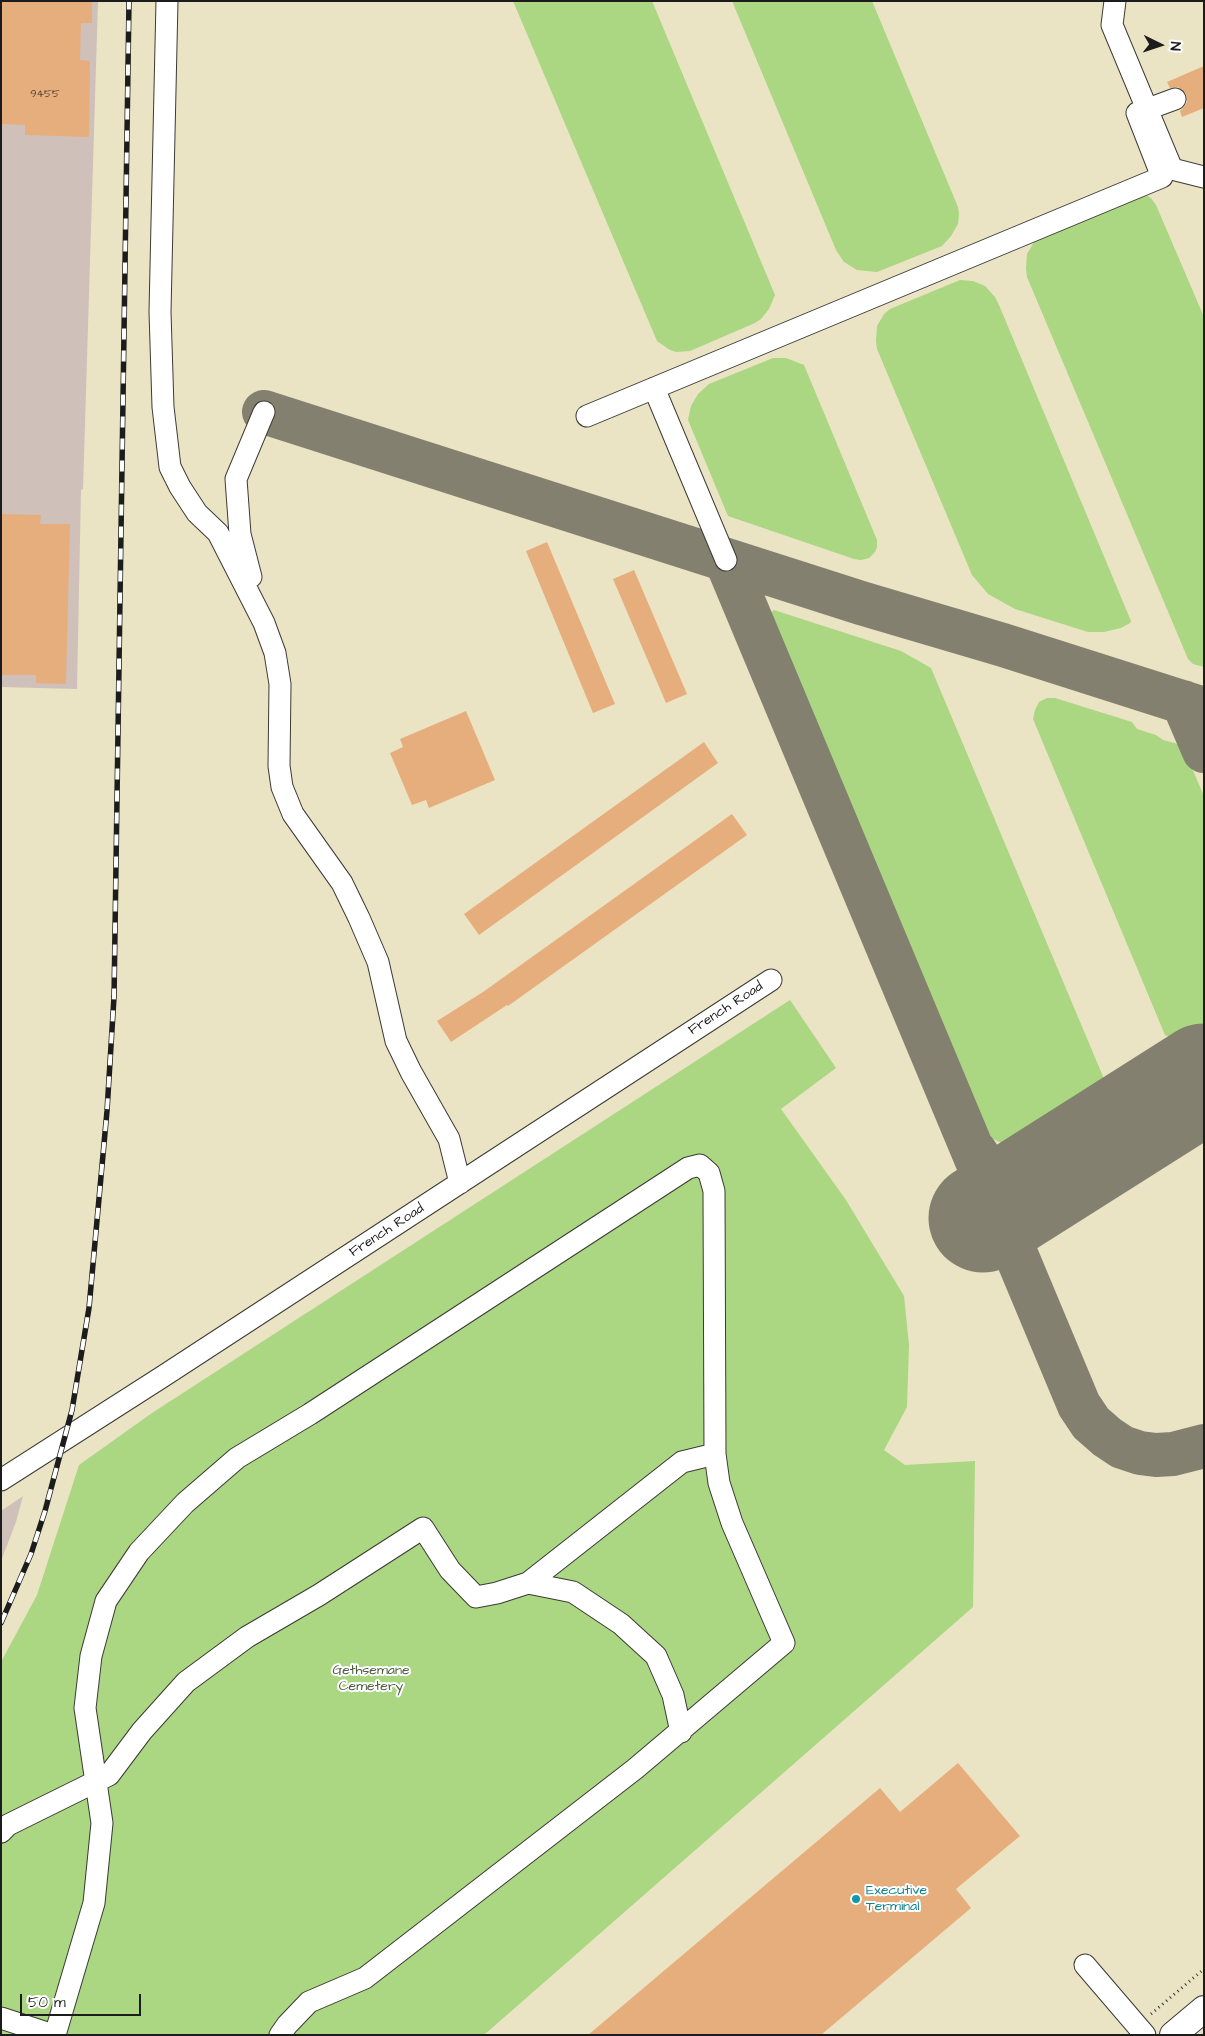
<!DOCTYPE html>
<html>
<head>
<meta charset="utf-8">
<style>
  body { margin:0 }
  #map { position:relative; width:1205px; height:2036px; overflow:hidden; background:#eae4c4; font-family:"Architects Daughter",sans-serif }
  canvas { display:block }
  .frame { position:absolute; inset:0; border:2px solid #1c1c1c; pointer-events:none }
  .north { position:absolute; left:1135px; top:20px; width:50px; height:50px; -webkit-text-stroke:4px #fff; paint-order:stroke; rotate:94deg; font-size:14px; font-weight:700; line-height:20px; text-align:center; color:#1c1c1c }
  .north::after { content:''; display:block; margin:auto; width:18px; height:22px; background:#1c1c1c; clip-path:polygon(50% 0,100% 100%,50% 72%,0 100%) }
  .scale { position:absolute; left:20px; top:1994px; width:121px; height:22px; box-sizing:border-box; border:2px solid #1c1c1c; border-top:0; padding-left:6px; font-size:15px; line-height:18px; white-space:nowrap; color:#1c1c1c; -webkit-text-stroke:4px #fff; paint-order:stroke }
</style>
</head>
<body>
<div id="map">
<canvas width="1205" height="2036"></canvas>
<div class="frame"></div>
<div class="north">N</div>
<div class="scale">50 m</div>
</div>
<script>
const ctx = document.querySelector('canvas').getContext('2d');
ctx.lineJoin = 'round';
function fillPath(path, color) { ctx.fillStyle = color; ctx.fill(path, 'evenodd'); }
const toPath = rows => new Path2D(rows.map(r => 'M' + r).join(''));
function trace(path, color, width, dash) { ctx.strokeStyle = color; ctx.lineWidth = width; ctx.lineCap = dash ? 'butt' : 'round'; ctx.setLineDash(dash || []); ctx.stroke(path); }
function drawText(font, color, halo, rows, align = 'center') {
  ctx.font = font + ' "Architects Daughter",sans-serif'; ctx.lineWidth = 4; ctx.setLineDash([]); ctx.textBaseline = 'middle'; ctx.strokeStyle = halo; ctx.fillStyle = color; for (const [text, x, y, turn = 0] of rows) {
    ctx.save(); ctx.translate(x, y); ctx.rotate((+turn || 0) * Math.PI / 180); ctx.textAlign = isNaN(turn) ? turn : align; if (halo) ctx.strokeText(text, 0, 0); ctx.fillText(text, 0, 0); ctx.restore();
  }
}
const industrial = toPath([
  [1,1,98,1,83,489,81,490,77,689,1,687],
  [23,1496,16,1522,1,1561,1,1511]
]);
const green = toPath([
  [513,1,652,1,775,295,769,309,761,319,755,323,690,351,676,352,670,350,657,341],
  [732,1,872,1,958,207,959,213,958,224,951,236,942,246,877,272,857,270,844,262,836,250],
  [1144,194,1151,198,1156,205,1204,317,1204,667,1193,664,1188,659,1027,277,1026,269,1027,254,1034,242,1040,237],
  [960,280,973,281,985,286,995,297,999,305,1131,621,1130,623,1121,628,1104,632,1088,632,1015,609,988,594,972,575,877,349,876,341,877,326,884,314,890,309],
  [773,358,786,358,804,365,877,540,877,547,875,552,869,558,861,560,854,559,728,516,688,420,691,406,698,394,709,384],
  [774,610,901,651,931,668,1110,1093,1034,1142,1021,1147,1008,1146,993,1139,983,1125,777,633,770,613],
  [1047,698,1055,698,1132,722,1137,729,1156,735,1163,740,1182,745,1204,796,1204,1032,1186,1044,1165,1035,1033,719,1035,710,1039,702],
  [790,1000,836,1068,781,1109,846,1200,904,1296,909,1345,907,1407,884,1450,905,1465,975,1461,973,1607,484,2035,1,2035,1,1662,37,1595,79,1465,152,1413]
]);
const taxiway = toPath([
  [264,412,861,603,1003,645,1204,709],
  [726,560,1079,1405,1091,1423,1107,1437,1122,1447,1140,1453,1156,1455,1173,1454,1204,1446],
  [1183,702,1204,751],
  [974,1150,983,1163,1001,1179,1023,1185,1038,1183]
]);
const runway = toPath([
  [983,1218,1204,1078]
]);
const building = toPath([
  [1,1,92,1,92,23,81,23,80,60,90,61,89,137,25,135,25,125,1,124],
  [1204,66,1204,108,1182,117,1180,111,1184,107,1187,102,1186,94,1178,87,1170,88,1167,82],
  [1,514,41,515,40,524,70,524,66,684,36,683,36,675,1,675],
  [547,542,615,704,593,713,526,551],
  [634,570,687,694,666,703,613,579],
  [466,711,495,780,429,808,426,800,412,805,390,753,403,747,400,739],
  [704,742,718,763,479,935,464,914],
  [732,814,747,835,508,1006,507,1005,451,1042,437,1021,483,992],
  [958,1763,1020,1836,956,1889,971,1908,821,2035,588,2035,880,1788,900,1812]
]);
const path = toPath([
  [1151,2014,1204,1969]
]);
const minor = toPath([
  [167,1,160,312,163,407,170,467,180,487,197,513,218,533,264,623,275,653,280,684,279,766,282,787,293,814,342,883,359,918,378,962,396,1041,411,1072,449,1139,460,1183],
  [1115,1,1112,25,1172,169,1204,177],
  [654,388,726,560],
  [587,416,1162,177,1137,113,1175,99],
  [251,577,240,534,236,479,264,412],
  [1,1480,162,1377,771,980],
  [528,1583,573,1592,621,1624,656,1656,673,1695,681,1732],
  [1,1832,8,1825,109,1775,142,1731,186,1682,247,1637,319,1595,423,1528,450,1570,476,1597,497,1593,528,1583,682,1462,715,1454],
  [1085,1965,1145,2035],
  [1,2018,53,2035],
  [55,2035,94,1903,102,1823,85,1708,91,1656,106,1601,139,1552,185,1503,237,1458,310,1414,688,1168,700,1165,709,1173,714,1191,715,1454,719,1483,732,1523,784,1643,635,1769,365,1978,309,2002,287,2025,280,2035]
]);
const major = toPath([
  [1173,2035,1204,2009]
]);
const rail = toPath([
  [1,1623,31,1554,45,1511,72,1410,89,1308,107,1111,114,997,129,1]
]);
const markers = [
  [856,1899,5,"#0f9aa8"]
];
const numberNames = [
  ["9455",45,95]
];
const streetNames = [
  ["French Road",726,1009,-33],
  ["French Road",387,1231,-33]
];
const parkNames = [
  ["Gethsemane",371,1671],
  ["Cemetery",371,1687]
];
const cultureNames = [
  ["Executive",866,1891],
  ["Terminal",866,1907]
];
fillPath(industrial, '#cfc0ba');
fillPath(green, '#abd682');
trace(taxiway, '#838070', 44);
trace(runway, '#838070', 109);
fillPath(building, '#e7ae7d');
trace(minor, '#3b3a35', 23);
trace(major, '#3b3a35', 28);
trace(path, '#3b3a35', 3, [1, 4]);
trace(minor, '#fff', 21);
trace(major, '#fff', 26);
trace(rail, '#1c1c1c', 5.5);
trace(rail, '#fff', 4, [11]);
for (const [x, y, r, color] of markers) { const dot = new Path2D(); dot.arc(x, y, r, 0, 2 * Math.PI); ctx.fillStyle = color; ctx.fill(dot); trace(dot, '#fff', 2); }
drawText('11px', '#4f4034', null, numberNames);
drawText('14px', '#1c1c1c', '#fff', streetNames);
drawText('14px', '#4e5d40', '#fff', parkNames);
drawText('14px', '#0d838f', '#fff', cultureNames, 'left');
</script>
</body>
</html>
